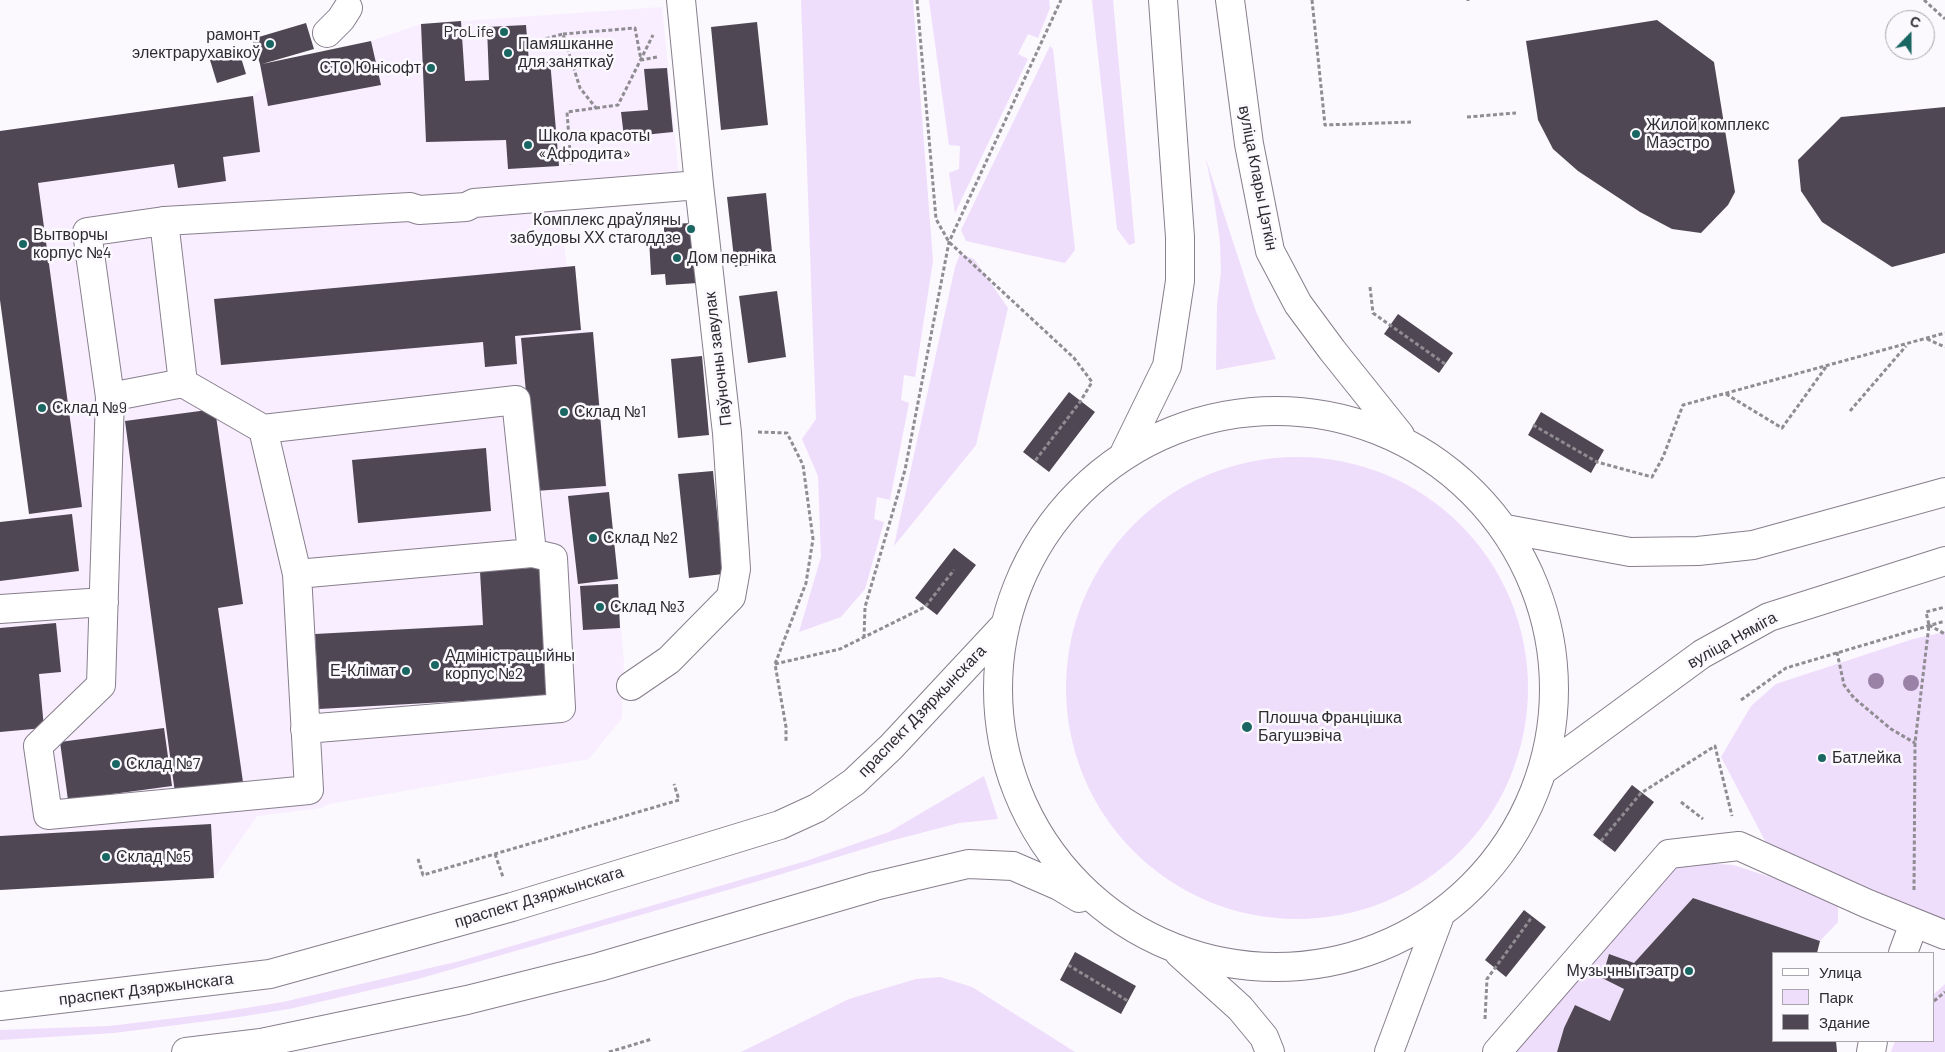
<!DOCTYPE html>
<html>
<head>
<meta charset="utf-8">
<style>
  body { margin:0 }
  #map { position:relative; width:1945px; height:1052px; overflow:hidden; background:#fbf8fe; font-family:Barlow,sans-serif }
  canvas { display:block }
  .legend { position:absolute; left:1772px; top:952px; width:162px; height:90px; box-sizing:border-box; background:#fbf8fe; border:1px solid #a9a6ac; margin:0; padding:6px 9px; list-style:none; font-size:15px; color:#2f2c31 }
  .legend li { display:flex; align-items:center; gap:10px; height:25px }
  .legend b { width:25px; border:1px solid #a9a6ac }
  .north { position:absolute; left:1885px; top:10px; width:50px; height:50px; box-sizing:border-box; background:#fbf8fe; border:1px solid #a9a6ac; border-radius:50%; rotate:22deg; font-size:14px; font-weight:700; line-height:20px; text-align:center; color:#2f2c31 }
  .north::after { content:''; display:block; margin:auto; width:18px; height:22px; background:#196662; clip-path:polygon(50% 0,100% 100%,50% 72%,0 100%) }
</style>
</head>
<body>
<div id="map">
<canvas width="1945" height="1052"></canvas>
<ul class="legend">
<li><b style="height:6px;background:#fff"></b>Улица</li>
<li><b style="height:14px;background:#efddfc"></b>Парк</li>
<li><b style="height:14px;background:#4f4854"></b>Здание</li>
</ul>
<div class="north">С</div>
</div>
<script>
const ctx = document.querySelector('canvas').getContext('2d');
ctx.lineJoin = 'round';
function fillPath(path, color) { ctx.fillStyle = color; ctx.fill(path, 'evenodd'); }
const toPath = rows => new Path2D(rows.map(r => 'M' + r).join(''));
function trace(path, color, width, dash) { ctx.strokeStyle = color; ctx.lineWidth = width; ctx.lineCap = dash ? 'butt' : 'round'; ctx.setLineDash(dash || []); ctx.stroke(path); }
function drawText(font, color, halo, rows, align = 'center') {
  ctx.font = font + ' Barlow,sans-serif'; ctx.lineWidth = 5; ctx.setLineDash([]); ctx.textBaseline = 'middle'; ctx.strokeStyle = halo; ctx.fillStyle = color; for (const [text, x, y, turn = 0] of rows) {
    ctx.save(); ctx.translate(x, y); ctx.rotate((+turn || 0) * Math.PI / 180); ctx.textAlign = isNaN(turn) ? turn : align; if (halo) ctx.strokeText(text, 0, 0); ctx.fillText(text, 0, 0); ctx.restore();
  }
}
const built = toPath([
  [662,7,681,198,559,206,567,267,575,266,581,330,593,332,624,661,622,718,589,759,329,804,321,808,257,816,214,878,0,890,0,522,30,518,0,300,0,131,253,96,264,87,260,65,359,45,421,24]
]);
const green = toPath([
  [801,0,913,0,933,261,915,377,904,375,901,400,909,403,890,500,877,497,874,519,884,522,865,589,841,617,799,632,821,557,818,476,802,439,816,419],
  [929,0,1049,0,1050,8,1038,38,1028,34,1018,54,1028,59,955,213,949,173,959,169,960,146,949,145],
  [1092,0,1113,0,1135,243,1129,245,1117,229],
  [1050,46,1053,49,1075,250,1065,263,966,241,961,230],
  [1206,159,1255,309,1276,359,1216,370,1217,305,1221,272,1220,242,1214,199],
  [960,254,974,259,1008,308,976,445,894,546,955,267],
  '1066 688a231 231 0 1 1 462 0a231 231 0 1 1-462 0Z',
  [1945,632,1945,925,1771,852,1721,757,1751,706,1776,684,1913,639],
  [984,776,998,819,959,823,890,841,762,880,418,979,289,1009,239,1017,114,1033,0,1040,0,1030,109,1026,209,1014,283,1002,460,961,806,861,889,832],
  [1673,861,1733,865,1838,899,1838,922,1820,941,1693,898,1634,963,1609,955,1602,978,1624,989,1610,1021,1575,1005,1564,1028,1557,1052,1505,1052],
  [940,977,972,987,1075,1052,741,1052,849,999,916,979],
  [1945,984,1945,1052,1891,1052,1895,1041,1934,1041,1934,994]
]);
const building = toPath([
  [1657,20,1714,62,1735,192,1728,205,1701,233,1672,229,1640,212,1578,171,1553,149,1538,120,1526,41],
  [461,21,465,81,489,80,487,27,526,25,529,62,550,60,559,166,508,169,506,140,426,142,421,24],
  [757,22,768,125,721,130,711,27],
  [306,23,314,49,262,64,371,41,381,85,268,106,260,64,252,39],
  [239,51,246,74,217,83,210,60],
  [667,68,673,132,624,137,621,112,648,110,644,69],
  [253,96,260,152,223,157,226,181,178,188,174,164,38,183,82,507,29,514,0,300,0,131],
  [1945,107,1945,253,1892,267,1822,222,1801,191,1798,160,1841,117],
  [766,193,773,262,735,267,727,197],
  [695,223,698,283,666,285,665,274,651,275,649,238,664,237,664,224],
  [575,266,581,330,515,336,517,364,485,367,483,342,221,365,214,299],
  [777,291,786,357,748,363,739,296],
  [1398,314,1453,353,1439,373,1384,334],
  [593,332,606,486,535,491,521,338],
  [702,356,709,435,678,438,671,359],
  [1069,392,1095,412,1049,472,1023,452],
  [215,409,243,604,218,608,243,782,175,793,125,421],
  [1541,412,1604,450,1591,473,1528,435],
  [486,448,491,511,358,523,352,460],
  [713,471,723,574,689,578,678,474],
  [609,492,618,579,578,584,568,496],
  [72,514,79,571,0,581,0,522],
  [954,548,976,565,937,615,915,598],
  [547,567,554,696,319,709,315,634,483,625,480,571],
  [618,584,620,628,583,630,580,586],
  [56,623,61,672,39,674,44,728,0,732,0,628],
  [164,728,172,786,68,800,60,742],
  [1632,785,1654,802,1615,852,1593,835],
  [211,824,214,878,0,890,0,836],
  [1693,898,1820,941,1817,953,1774,953,1774,1041,1836,1041,1837,1052,1557,1052,1564,1028,1575,1005,1610,1021,1624,989,1602,978,1609,954,1634,963],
  [1524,910,1546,927,1506,977,1485,960],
  [1075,952,1136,986,1121,1014,1060,980]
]);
const path = toPath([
  [917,0,936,219,949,242,1074,358,1092,382,1080,402,1035,461],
  [1312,0,1325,125,1411,122],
  [1468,0,1468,1],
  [1924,0,1945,19],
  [563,34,635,28,641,60,657,57],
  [527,44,563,34,580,88,596,108,567,112,571,165],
  [596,108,618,105,653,35],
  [1467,117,1516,113],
  [1370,287,1373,313,1445,364],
  [1927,339,1945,347],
  [1726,394,1782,428,1826,367],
  [1850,411,1906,346],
  [1533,425,1597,462,1652,477,1663,457,1683,405,1945,333],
  [758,432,787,433,803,465,813,539,806,583,775,664,786,727,786,742],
  [1929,625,1945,634],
  [864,638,865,607,905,470,949,242,1061,0],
  [1837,652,1844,685,1854,698,1891,729,1915,743],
  [775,664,840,649,925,607,954,570],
  [1741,700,1786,668,1945,621],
  [1681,802,1703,819],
  [1601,841,1641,793,1715,746,1732,816],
  [495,854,503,877],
  [418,859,423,875,679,800,674,784],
  [1914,890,1915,743,1929,625,1926,612,1945,607],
  [1068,965,1128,1001],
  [1934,1001,1945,992],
  [1485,1019,1487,979,1532,917],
  [609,1052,652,1039]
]);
const minor = toPath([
  [327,33,341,19,348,8],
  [183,383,110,397,101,685,38,746,48,815,309,790,297,574],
  [110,397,87,232,164,221],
  [263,429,297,574,532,553,516,400,263,429,183,383,164,221,410,207,419,210,466,207,474,203,699,185],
  [0,609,104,602],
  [631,686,669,660,731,597,736,569,727,433,699,185,681,0],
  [305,729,561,708,553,558,532,553],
  [1903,953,1914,923],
  [1497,1052,1669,854,1739,846,1868,904,1945,935],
  [1871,1052,1873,1041]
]);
const major = toPath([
  [1230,0,1249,144,1270,251,1298,304,1332,350,1400,435],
  '998 689a278 278 0 1 1 556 0a278 278 0 1 1-556 0Z',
  [1125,452,1167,366,1180,281,1180,237,1163,0],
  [1506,529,1630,552,1698,551,1753,545,1945,492],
  [1545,769,1702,654,1769,617,1945,561],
  [1179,953,1240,1008,1264,1037,1270,1052],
  [0,1006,270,974,512,907,780,825,817,808,854,782,891,747,1003,627],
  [186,1052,261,1043,467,1000,599,967,875,886,968,864,1013,866,1059,886,1079,898],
  [1389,1052,1439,918]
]);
const trees = [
  [1876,681],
  [1911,683]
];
const markers = [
  [504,32,5,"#196662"],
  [270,44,5,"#196662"],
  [508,53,5,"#196662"],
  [431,68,5,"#196662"],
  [1636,134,5,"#196662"],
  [528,145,5,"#196662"],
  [691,229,5,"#196662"],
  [23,244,5,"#196662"],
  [677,258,5,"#196662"],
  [42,408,5,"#196662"],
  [564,412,5,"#196662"],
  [593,538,5,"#196662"],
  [600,607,5,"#196662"],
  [435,665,5,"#196662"],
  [406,671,5,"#196662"],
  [1247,727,6,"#196662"],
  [1822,758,5,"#196662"],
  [116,764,5,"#196662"],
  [106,857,5,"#196662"],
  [1689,971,5,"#196662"]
];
const poiNames = [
  ["ProLife",494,32,"right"],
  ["рамонт",260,35,"right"],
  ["электрарухавікоў",260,53,"right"],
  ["Памяшканне",518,44],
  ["для заняткаў",518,62],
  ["СТО Юнісофт",421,68,"right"],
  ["Жилой комплекс",1646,125],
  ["Маэстро",1646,143],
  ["Школа красоты",538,136],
  ["«Афродита»",538,154],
  ["Комплекс драўляны",681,220,"right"],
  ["забудовы ХХ стагоддзе",681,238,"right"],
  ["Вытворчы",33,235],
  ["корпус №4",33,253],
  ["Дом перніка",687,258],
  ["Склад №9",52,408],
  ["Склад №1",574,412],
  ["Склад №2",603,538],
  ["Склад №3",610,607],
  ["Адміністрацыйны",445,656],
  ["корпус №2",445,674],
  ["Е-Клімат",396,671,"right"],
  ["Плошча Францішка",1258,718],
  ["Багушэвіча",1258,736],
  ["Батлейка",1832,758],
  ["Склад №7",126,764],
  ["Склад №5",116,857],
  ["Музычны тэатр",1679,971,"right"]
];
const streetNames = [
  ["вуліца Клары Цэткін",1258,178,79],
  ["Паўночны завулак",718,359,-97],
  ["вуліца Няміга",1732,640,-29],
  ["праспект Дзяржынскага",922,711,-46],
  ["праспект Дзяржынскага",539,897,-17],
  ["праспект Дзяржынскага",146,989,-7]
];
fillPath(built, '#f8eeff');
fillPath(green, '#efddfc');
fillPath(building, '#4f4854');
trace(minor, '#877f8c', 30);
trace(major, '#877f8c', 30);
trace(path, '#8f8c92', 3, [4, 2.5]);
trace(minor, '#fff', 28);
trace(major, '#fff', 28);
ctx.fillStyle = '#9982a6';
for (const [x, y] of trees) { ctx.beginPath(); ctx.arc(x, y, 8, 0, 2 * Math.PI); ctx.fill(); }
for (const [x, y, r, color] of markers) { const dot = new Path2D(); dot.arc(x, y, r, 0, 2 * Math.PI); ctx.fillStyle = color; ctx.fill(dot); trace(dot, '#fbf8fe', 2); }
drawText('16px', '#2f2c31', '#fbf8fe', poiNames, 'left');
drawText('16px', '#2f2c31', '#fbf8fe', streetNames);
</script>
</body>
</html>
